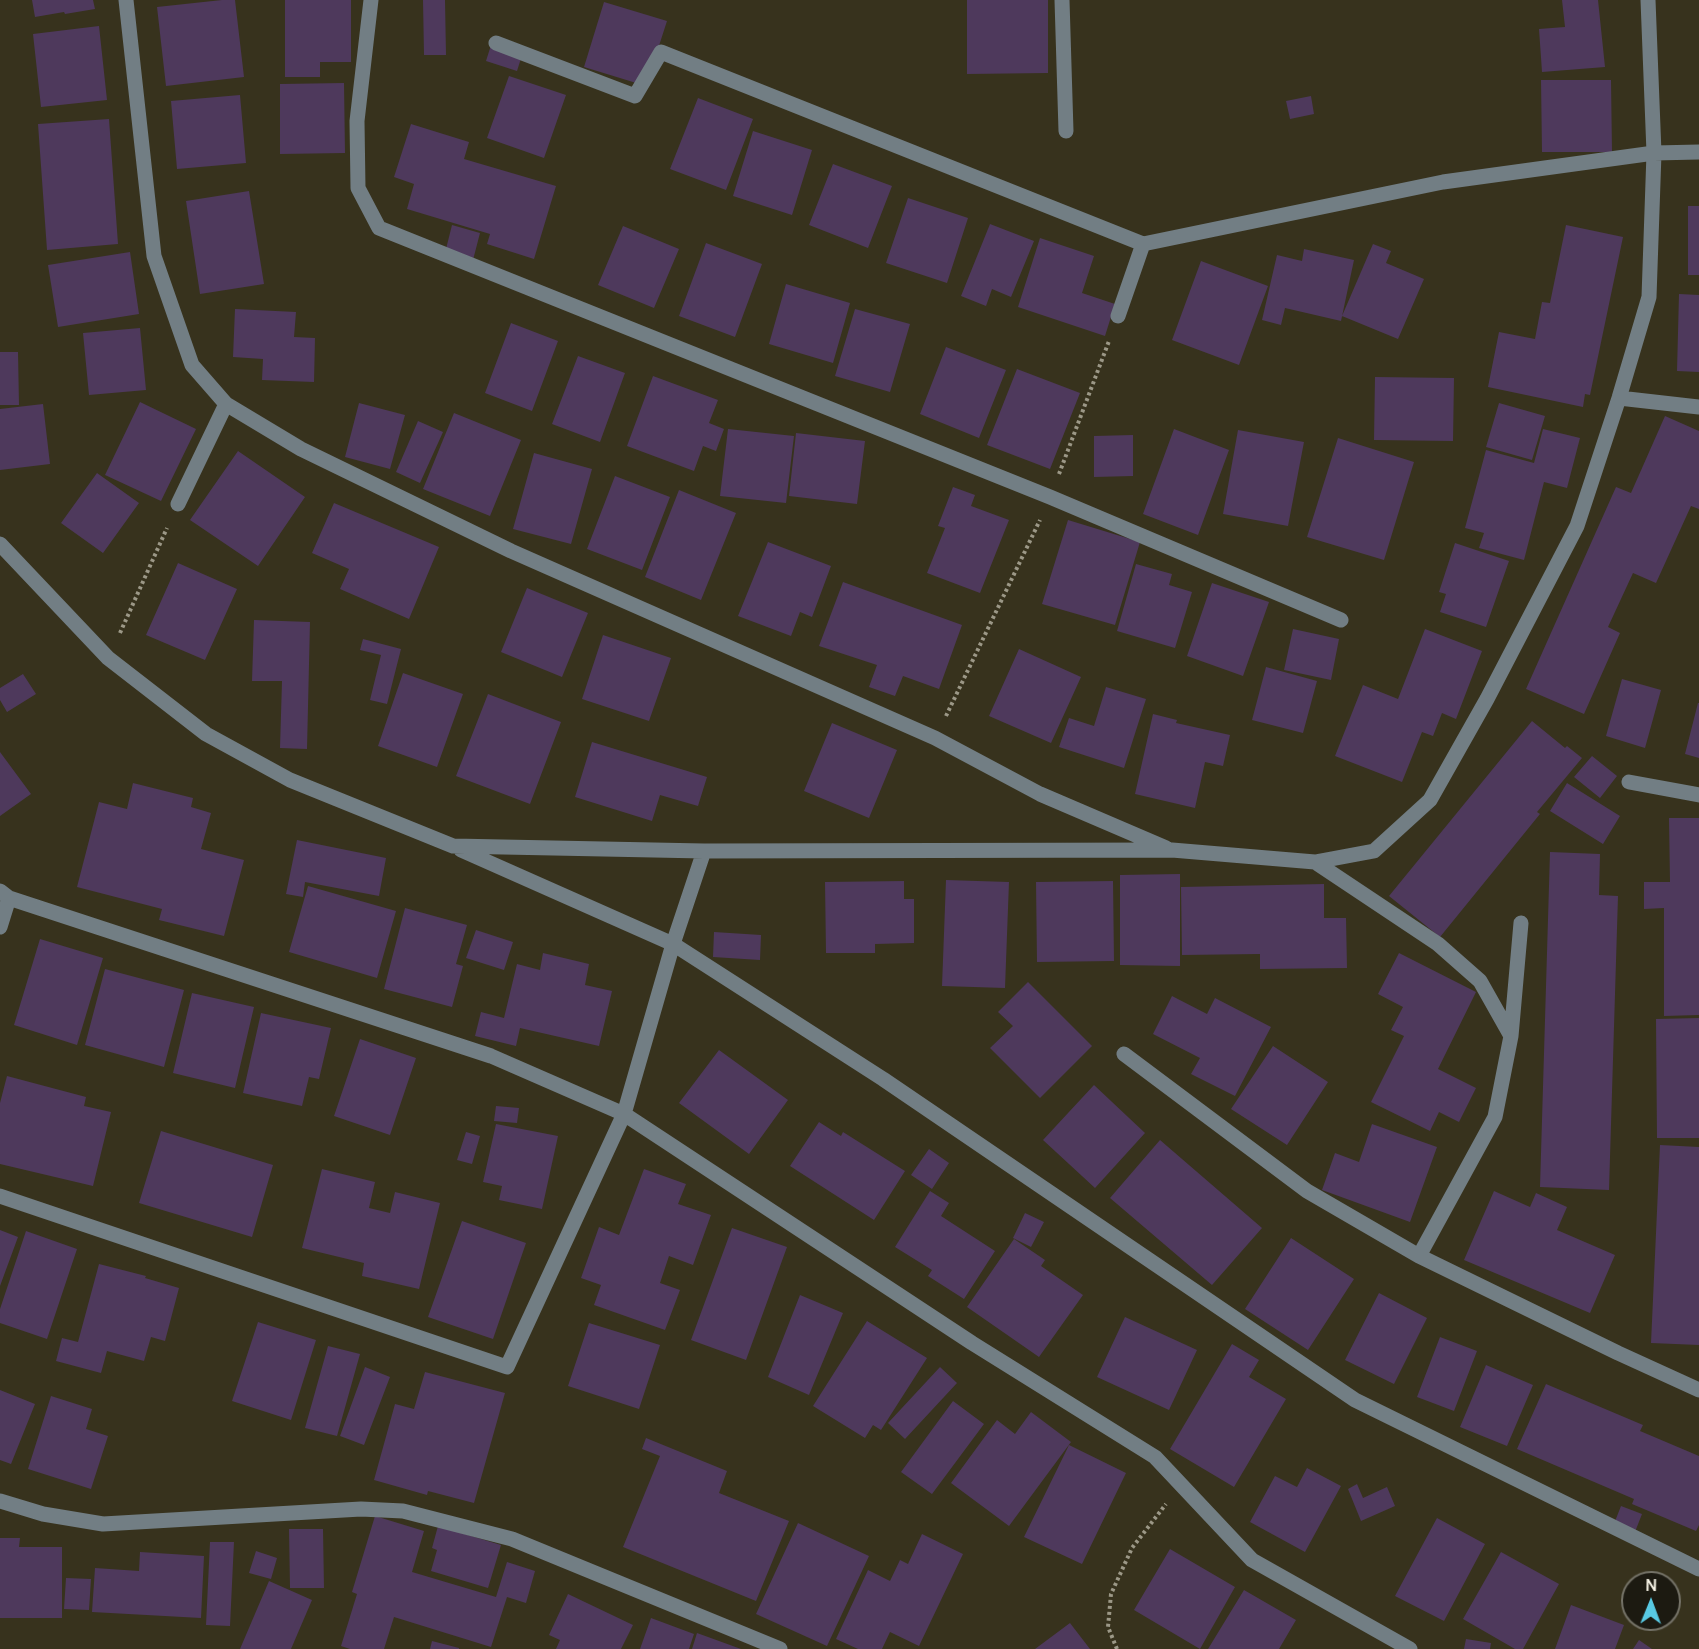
<!DOCTYPE html>
<html>
<head>
<meta charset="utf-8">
<style>
  body { margin:0 }
  #map { position:relative; width:1699px; height:1649px; overflow:hidden; background:#37321d; font-family:Manrope,sans-serif }
  canvas { display:block }
  .north { position:absolute; left:1621px; top:1571px; width:60px; height:60px; box-sizing:border-box; background:#1c1a11; border:2px solid #747267; border-radius:50%; rotate:1deg; font-size:16px; font-weight:700; line-height:24px; text-align:center; color:#f8f5e8 }
  .north::after { content:''; display:block; margin:auto; width:21px; height:27px; background:#58c9e3; clip-path:polygon(50% 0,100% 100%,50% 72%,0 100%) }
</style>
</head>
<body>
<div id="map">
<canvas width="1699" height="1649"></canvas>
<div class="north">N</div>
</div>
<script>
const ctx = document.querySelector('canvas').getContext('2d');
ctx.lineJoin = 'round';
function fillPath(path, color) { ctx.fillStyle = color; ctx.fill(path, 'evenodd'); }
const toPath = rows => new Path2D(rows.map(r => 'M' + r).join(''));
function trace(path, color, width, dash) { ctx.strokeStyle = color; ctx.lineWidth = width; ctx.lineCap = dash ? 'butt' : 'round'; ctx.setLineDash(dash || []); ctx.stroke(path); }
const building = toPath([
  [32,0,93,0,95,9,65,14,64,12,35,17],
  [222,0,235,0,244,77,166,86,157,7],
  [285,0,351,0,351,62,320,62,320,77,285,77],
  [423,0,445,0,446,55,424,55],
  [967,0,1048,0,1048,73,967,74],
  [1562,0,1598,0,1605,67,1542,72,1539,29,1565,27],
  [604,2,667,21,646,86,584,67],
  [99,26,107,100,41,107,33,34],
  [492,42,523,52,517,71,486,61],
  [509,76,566,95,544,158,487,138],
  [1541,80,1611,80,1612,152,1542,152],
  [344,83,345,153,280,154,280,84],
  [240,95,246,163,177,169,171,101],
  [1311,96,1314,114,1290,119,1286,101],
  [698,98,753,119,726,190,670,169],
  [109,119,118,244,47,250,38,124],
  [411,124,469,142,464,159,556,186,534,259,487,244,490,234,407,209,414,184,394,177],
  [753,131,812,150,792,215,733,196],
  [833,164,892,186,868,248,809,225],
  [249,191,264,284,200,294,186,201],
  [908,198,968,218,947,283,886,263],
  [1688,206,1699,206,1699,275,1688,275],
  [990,224,1034,241,1011,297,992,289,986,306,961,296],
  [452,225,480,233,473,260,445,253],
  [1566,225,1623,237,1590,395,1585,394,1583,407,1488,387,1499,332,1535,339,1542,302,1550,303],
  [623,226,679,249,654,308,598,285],
  [1040,238,1094,256,1082,293,1115,304,1105,336,1018,307],
  [706,243,762,264,735,337,679,316],
  [1373,244,1391,251,1386,263,1424,279,1398,339,1342,316],
  [1304,249,1354,260,1341,321,1285,308,1281,325,1262,320,1277,255,1302,261],
  [130,252,139,314,58,327,48,265],
  [1201,261,1268,286,1239,365,1172,340],
  [786,284,850,303,833,363,769,344],
  [1679,294,1699,295,1699,372,1677,371],
  [235,309,296,312,294,337,315,338,314,382,262,380,263,359,233,357],
  [855,309,910,324,890,392,835,376],
  [511,323,558,341,532,411,485,393],
  [140,328,146,390,89,395,83,333],
  [946,347,1006,370,979,438,920,414],
  [0,352,18,352,19,405,0,405],
  [578,356,625,373,600,442,552,424],
  [1017,369,1080,393,1050,469,987,445],
  [653,376,718,400,709,423,724,429,716,451,703,446,694,471,627,446],
  [1375,377,1454,378,1453,441,1374,440],
  [140,402,196,429,161,501,105,475],
  [359,403,405,415,390,469,345,457],
  [1499,403,1545,416,1532,460,1486,447],
  [43,404,50,464,0,470,0,409],
  [454,413,521,440,490,516,423,489],
  [1665,416,1699,431,1699,509,1691,506,1656,583,1633,573,1608,627,1620,633,1584,714,1526,689,1616,487,1631,493],
  [418,421,443,432,420,483,396,472],
  [728,429,794,436,786,503,720,496],
  [1174,429,1229,450,1198,535,1143,514],
  [1543,429,1580,438,1567,488,1544,482,1524,560,1479,548,1484,533,1465,528,1486,450,1534,463],
  [1238,430,1304,442,1288,526,1223,514],
  [796,433,865,441,857,504,789,496],
  [1133,435,1133,476,1094,477,1094,436],
  [1338,438,1414,462,1384,560,1307,537],
  [238,451,305,497,258,566,190,520],
  [534,453,592,469,571,544,513,529],
  [97,473,139,503,103,553,61,523],
  [615,476,670,497,642,570,587,549],
  [953,487,975,495,971,506,1009,520,980,593,927,573,945,528,938,526],
  [679,490,736,513,701,600,645,577],
  [334,503,439,547,409,619,340,589,349,569,312,553],
  [1068,520,1140,542,1115,625,1042,604],
  [768,542,831,566,812,617,800,612,791,636,738,616],
  [1455,543,1509,561,1486,627,1440,612,1446,594,1439,592],
  [178,563,237,589,205,660,146,635],
  [1136,564,1172,574,1169,585,1192,592,1175,648,1117,631],
  [843,582,962,625,939,689,903,676,895,696,869,687,877,665,819,646],
  [1212,583,1269,602,1243,676,1187,656],
  [527,588,588,613,562,677,501,652],
  [254,620,310,622,307,749,280,748,282,681,252,681],
  [1293,629,1339,639,1331,680,1284,670],
  [1425,629,1482,651,1456,719,1442,713,1433,736,1422,732,1402,782,1335,756,1363,685,1398,699],
  [603,635,671,658,649,721,582,699],
  [363,639,401,649,387,704,370,700,381,655,360,650],
  [1019,649,1081,677,1051,743,989,716],
  [1266,667,1317,681,1303,733,1252,720],
  [403,673,463,694,437,767,378,746],
  [23,674,36,694,7,712,0,700,0,688],
  [1622,679,1661,690,1645,748,1606,736],
  [1106,687,1146,699,1124,768,1059,747,1069,718,1094,726],
  [488,694,561,722,530,804,456,776],
  [1698,703,1699,703,1699,758,1685,754],
  [1153,714,1177,720,1176,723,1230,735,1223,766,1205,762,1195,808,1135,794],
  [1532,721,1565,748,1567,746,1582,758,1537,812,1540,814,1440,937,1389,896],
  [832,723,897,750,869,818,804,791],
  [592,742,707,777,698,806,660,795,652,821,575,797],
  [0,752,31,794,0,816],
  [1592,756,1617,776,1600,798,1574,777],
  [133,783,193,798,191,807,211,813,201,849,244,860,224,936,159,920,162,909,77,887,99,802,127,809],
  [1567,783,1620,816,1603,844,1550,811],
  [1669,818,1699,818,1699,1015,1664,1016,1664,908,1644,909,1644,882,1670,882],
  [297,840,386,858,379,896,305,882,303,897,286,894],
  [1550,852,1600,854,1599,895,1618,896,1609,1190,1540,1187],
  [1180,874,1180,966,1120,965,1120,875],
  [946,880,1009,882,1005,988,942,986],
  [904,881,904,899,914,899,914,943,875,944,875,953,826,953,825,882],
  [1113,881,1114,961,1037,962,1036,882],
  [1324,884,1324,918,1346,918,1347,968,1260,969,1260,954,1182,955,1181,887],
  [308,886,396,911,377,978,289,952],
  [405,908,467,925,456,964,463,966,452,1007,384,989],
  [476,930,513,942,504,970,466,958],
  [714,932,761,935,760,960,713,957],
  [40,939,103,958,77,1045,14,1025],
  [543,953,589,964,585,985,612,991,599,1046,520,1028,516,1046,475,1036,481,1012,504,1018,517,964,540,970],
  [1399,953,1476,992,1438,1069,1476,1088,1459,1122,1439,1112,1430,1131,1371,1102,1404,1036,1391,1030,1403,1007,1378,994],
  [105,969,184,990,164,1067,85,1045],
  [1028,982,1092,1046,1040,1098,990,1048,1013,1026,998,1012],
  [192,993,254,1007,235,1088,173,1073],
  [1172,996,1207,1014,1215,998,1271,1027,1235,1096,1191,1074,1200,1058,1153,1034],
  [261,1013,331,1028,319,1079,309,1077,302,1106,243,1093],
  [1699,1018,1699,1138,1657,1138,1656,1019],
  [360,1039,416,1058,390,1135,334,1116],
  [1273,1046,1328,1082,1287,1145,1231,1109],
  [719,1050,788,1100,749,1154,679,1103],
  [7,1076,86,1097,84,1106,111,1112,93,1186,0,1164,0,1103],
  [1094,1085,1145,1133,1095,1188,1043,1140],
  [496,1106,519,1108,517,1123,494,1121],
  [819,1122,841,1136,843,1132,905,1171,874,1220,790,1166],
  [496,1124,558,1136,542,1209,499,1200,502,1186,483,1182],
  [1372,1124,1437,1147,1410,1222,1322,1190,1335,1153,1359,1162],
  [161,1131,273,1165,252,1237,139,1203],
  [466,1132,480,1136,472,1164,457,1160],
  [1160,1140,1262,1228,1212,1285,1110,1198],
  [1660,1145,1699,1147,1699,1345,1651,1343],
  [929,1149,949,1163,932,1189,911,1175],
  [322,1169,375,1182,369,1208,390,1213,395,1192,440,1203,419,1289,362,1276,364,1263,302,1248],
  [644,1169,686,1184,678,1204,711,1215,693,1265,669,1256,660,1283,680,1290,665,1330,594,1305,601,1285,581,1278,599,1227,619,1235],
  [930,1191,949,1203,941,1216,995,1251,964,1299,928,1276,932,1270,895,1247],
  [1494,1191,1530,1207,1536,1193,1567,1207,1557,1230,1615,1255,1590,1313,1464,1260],
  [1025,1213,1044,1222,1031,1247,1013,1238],
  [462,1221,526,1243,493,1339,428,1317],
  [732,1228,787,1247,746,1360,691,1340],
  [0,1230,18,1237,0,1286],
  [26,1231,77,1249,47,1339,0,1323,0,1309],
  [1291,1238,1354,1279,1308,1350,1245,1309],
  [1014,1239,1045,1260,1041,1266,1083,1295,1039,1357,967,1307],
  [99,1264,146,1276,145,1278,179,1288,165,1341,151,1337,144,1361,107,1351,101,1373,56,1361,62,1338,78,1342],
  [1379,1293,1427,1318,1394,1384,1345,1360],
  [800,1295,843,1313,809,1395,768,1377],
  [1125,1317,1197,1350,1169,1410,1097,1377],
  [867,1321,927,1358,881,1430,873,1425,865,1438,813,1406],
  [258,1322,316,1340,291,1420,232,1401],
  [589,1323,660,1345,639,1409,568,1386],
  [1440,1337,1477,1351,1454,1411,1417,1397],
  [1232,1344,1259,1360,1249,1377,1286,1399,1234,1487,1170,1449],
  [328,1346,360,1354,337,1436,305,1428],
  [1486,1365,1533,1385,1507,1446,1460,1427],
  [365,1367,390,1377,364,1445,340,1436],
  [940,1367,957,1383,905,1439,888,1423],
  [425,1372,505,1393,474,1503,428,1491,427,1495,374,1480,395,1404,414,1409],
  [1546,1384,1643,1425,1640,1431,1699,1456,1699,1525,1696,1531,1632,1504,1634,1499,1517,1449],
  [0,1390,35,1404,11,1464,0,1460],
  [51,1396,92,1409,86,1429,108,1436,91,1489,28,1469],
  [953,1401,984,1424,932,1494,901,1472],
  [1031,1412,1071,1442,1009,1526,951,1483,997,1420,1015,1434],
  [646,1438,727,1471,719,1493,789,1521,756,1601,623,1547,660,1456,642,1449],
  [1069,1445,1126,1473,1082,1564,1024,1537],
  [1307,1468,1341,1486,1305,1552,1250,1522,1275,1476,1297,1487],
  [1357,1484,1363,1498,1387,1487,1395,1506,1361,1521,1348,1489],
  [1621,1506,1642,1514,1633,1537,1612,1529],
  [375,1516,424,1531,412,1572,496,1597,507,1562,535,1571,526,1603,507,1597,491,1647,394,1617,384,1649,350,1649,341,1646,357,1594,352,1592],
  [1437,1518,1485,1544,1444,1621,1395,1596],
  [798,1523,869,1556,827,1646,756,1614],
  [438,1526,501,1545,488,1588,431,1571,437,1550,432,1548],
  [289,1529,323,1529,324,1588,290,1588],
  [922,1534,963,1554,919,1646,890,1632,882,1649,858,1649,836,1639,868,1570,890,1581,900,1560,908,1564],
  [0,1538,20,1538,19,1547,62,1547,62,1618,0,1618],
  [210,1542,234,1542,230,1626,206,1625],
  [1170,1549,1235,1587,1200,1649,1134,1610],
  [256,1551,277,1558,271,1579,249,1573],
  [140,1552,204,1556,201,1618,92,1612,95,1568,139,1571],
  [1501,1552,1559,1584,1523,1649,1515,1649,1463,1619],
  [66,1578,91,1579,89,1610,64,1609],
  [269,1581,312,1600,291,1649,240,1649],
  [1244,1590,1296,1620,1279,1649,1208,1649],
  [568,1594,633,1625,621,1649,556,1649,560,1640,549,1635],
  [1571,1605,1624,1625,1615,1649,1555,1649],
  [651,1618,694,1634,689,1649,640,1649],
  [1070,1623,1090,1649,1035,1649],
  [697,1633,741,1649,692,1649],
  [1466,1639,1491,1643,1490,1649,1464,1649],
  [1639,1640,1652,1649,1633,1649],
  [432,1641,459,1648,459,1649,430,1649]
]);
const path = toPath([
  [1059,474,1109,341],
  [120,633,167,528],
  [946,716,1040,520],
  [1117,1649,1108,1627,1111,1594,1132,1548,1166,1504]
]);
const minor = toPath([
  [126,0,154,256,192,365,226,404,301,449,511,551,935,738,1040,794,1166,848],
  [371,0,357,121,358,188,379,228,1050,497,1341,620],
  [1062,0,1066,131],
  [1648,0,1654,153,1699,152],
  [1118,316,1143,244],
  [1619,398,1699,407],
  [178,504,226,404],
  [0,544,108,658,206,734,290,780,453,846,704,851,1172,850,1315,862,1374,851,1430,800,1487,699,1577,526,1619,398,1649,297,1654,153,1443,182,1143,244,661,52,635,96,496,43],
  [1629,782,1699,795],
  [461,850,673,944,883,1079,1355,1400,1699,1569],
  [1315,862,1438,944,1480,981,1511,1036,1495,1117,1419,1256],
  [0,891,9,898,491,1056,624,1114,972,1343,1155,1457,1252,1560,1410,1649],
  [0,927,9,898],
  [1511,1036,1521,923],
  [1124,1054,1307,1191,1419,1256,1618,1353,1699,1390],
  [0,1196,507,1367,624,1114,673,944,704,851],
  [0,1501,43,1514,103,1524,361,1509,403,1511,512,1539,780,1649]
]);
fillPath(building, '#4e395c');
trace(path, '#9c9887', 4, [3, 3]);
trace(minor, '#727e84', 15);
</script>
</body>
</html>
